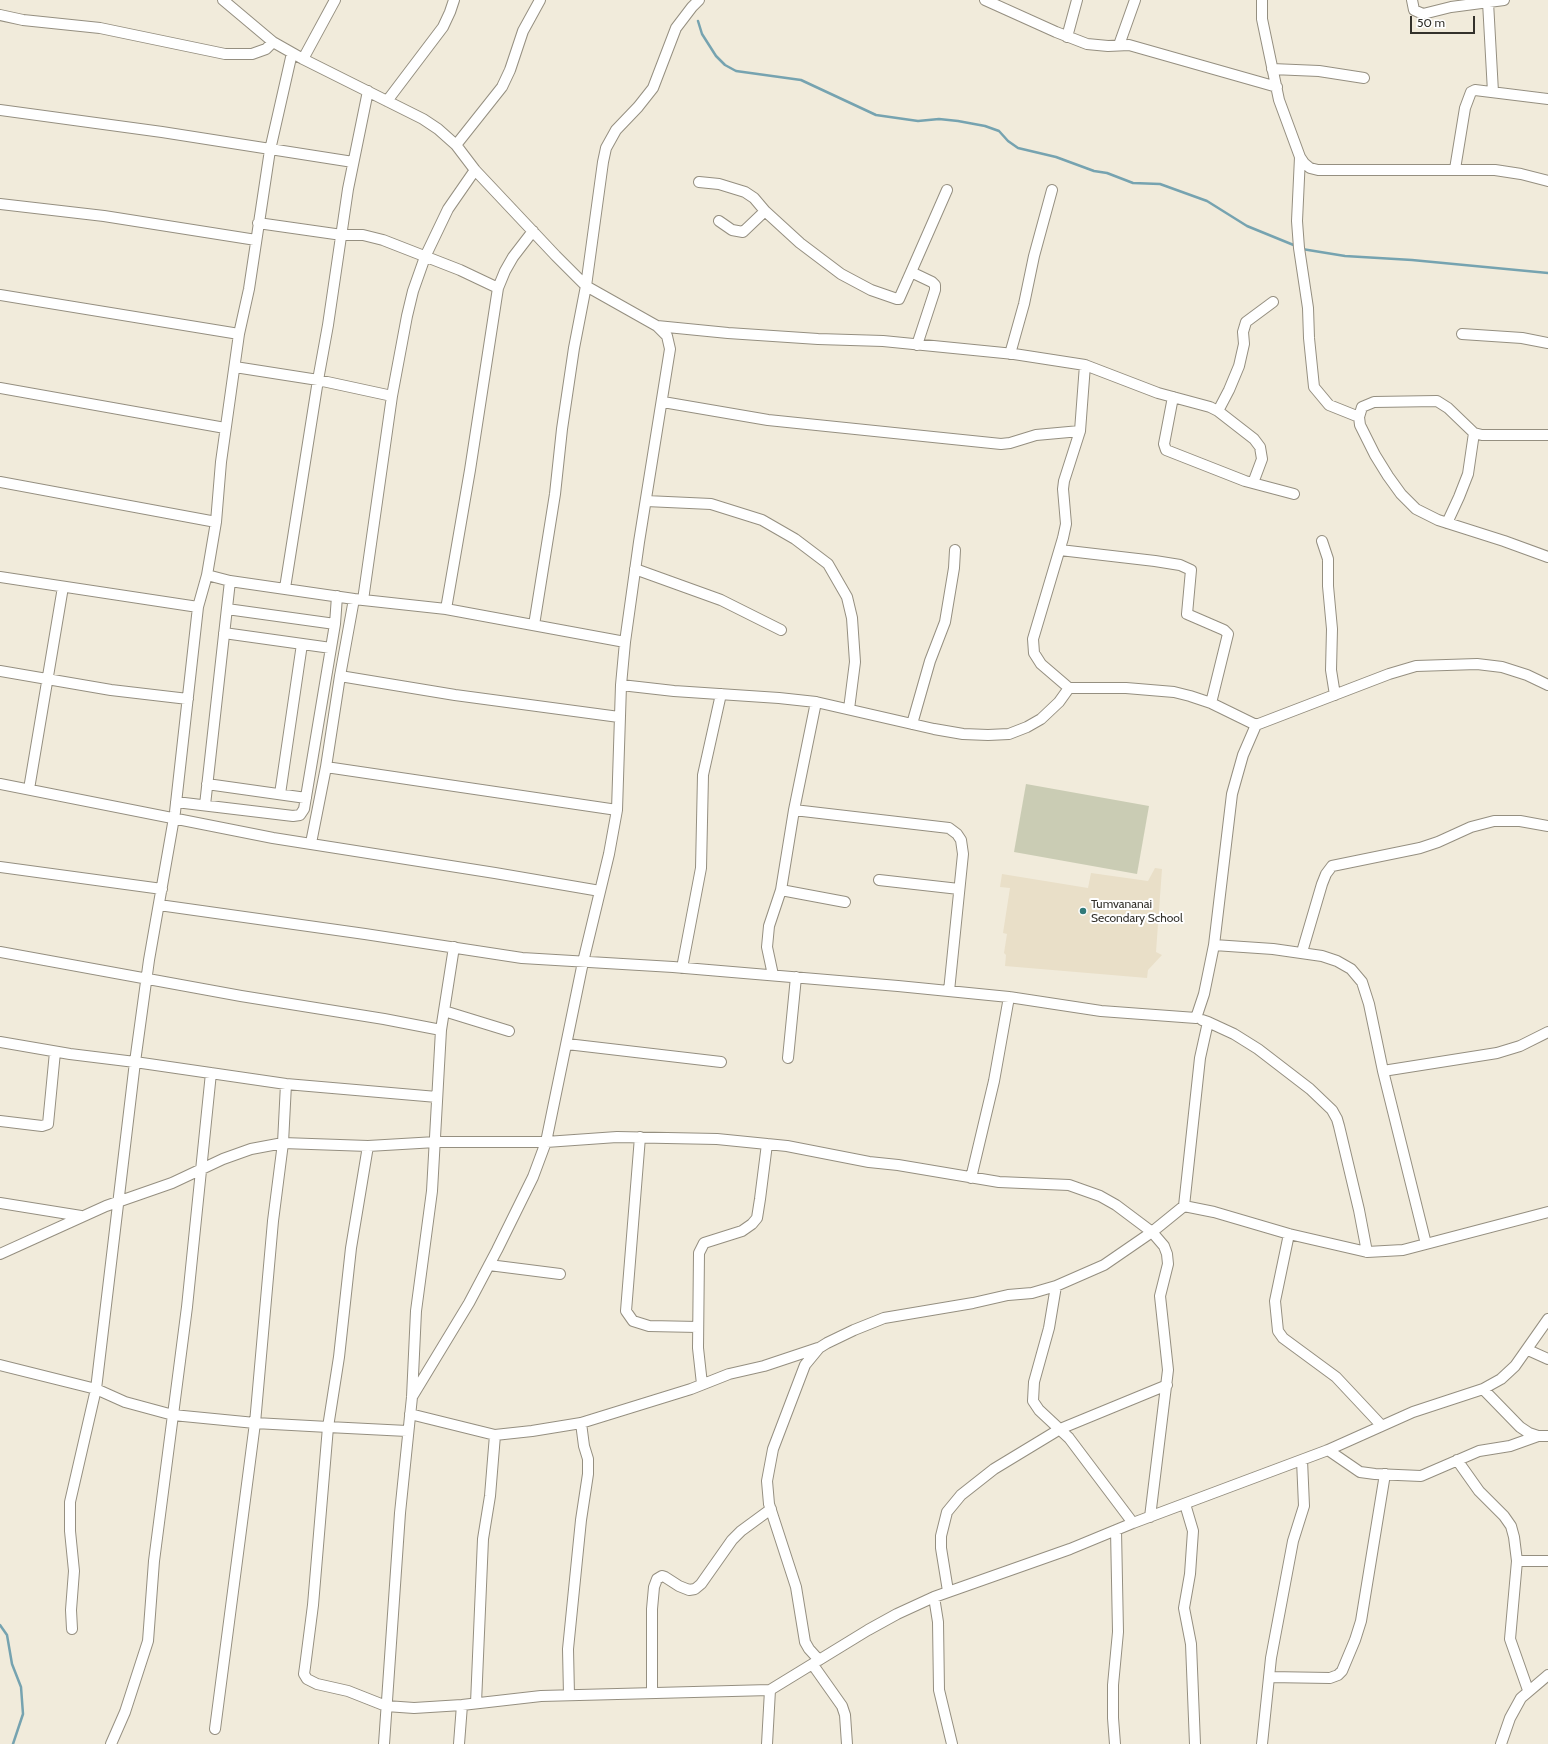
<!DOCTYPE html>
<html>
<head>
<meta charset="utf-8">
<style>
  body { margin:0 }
  #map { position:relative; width:1548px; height:1744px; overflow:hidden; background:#f1ebdb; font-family:Cabin,sans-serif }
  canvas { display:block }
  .scale { position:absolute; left:1410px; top:16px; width:65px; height:18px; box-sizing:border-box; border:2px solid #33312b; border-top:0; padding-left:5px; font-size:12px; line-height:14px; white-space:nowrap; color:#33312b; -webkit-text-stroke:3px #fff; paint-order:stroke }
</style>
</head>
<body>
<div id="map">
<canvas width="1548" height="1744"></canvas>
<div class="scale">50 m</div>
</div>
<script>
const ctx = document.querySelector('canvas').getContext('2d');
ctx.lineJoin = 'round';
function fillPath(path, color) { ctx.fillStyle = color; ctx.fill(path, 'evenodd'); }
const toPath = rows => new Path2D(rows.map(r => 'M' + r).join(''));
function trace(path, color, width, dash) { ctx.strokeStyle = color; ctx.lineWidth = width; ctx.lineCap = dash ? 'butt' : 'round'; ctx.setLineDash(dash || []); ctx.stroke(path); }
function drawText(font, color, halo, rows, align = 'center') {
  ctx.font = font + ' Cabin,sans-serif'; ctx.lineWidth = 4; ctx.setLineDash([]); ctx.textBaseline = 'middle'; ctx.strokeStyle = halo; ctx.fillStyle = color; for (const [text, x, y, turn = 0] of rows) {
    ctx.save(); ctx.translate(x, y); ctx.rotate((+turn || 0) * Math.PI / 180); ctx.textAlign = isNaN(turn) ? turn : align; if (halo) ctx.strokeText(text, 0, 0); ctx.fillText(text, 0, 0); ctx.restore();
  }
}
const built = toPath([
  [1155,868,1162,869,1156,952,1162,955,1148,970,1147,978,1005,966,1006,955,1004,953,1007,934,1003,933,1010,888,1000,887,1002,874,1088,888,1091,873,1148,881]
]);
const green = toPath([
  [1026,784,1149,806,1137,874,1014,852]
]);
const stream = toPath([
  [698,21,702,34,716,56,725,65,736,71,801,80,876,115,918,121,939,119,958,121,985,126,999,131,1008,141,1018,148,1056,157,1094,171,1107,173,1133,183,1160,184,1207,201,1247,226,1296,246],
  [1302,249,1345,256,1412,260,1548,273],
  [0,1625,7,1635,12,1664,21,1687,23,1714,13,1744]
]);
const minor = toPath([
  [223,0,273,42,303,59,423,119,438,129,456,145,475,170,556,256,586,286,657,326,667,336,670,349,639,542,625,642,621,685,617,810,609,854,583,962,546,1142,533,1177,497,1250,469,1303,412,1397],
  [985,0,1056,32,1087,44,1108,46,1129,45,1277,87],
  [1262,0,1262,19,1279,100,1300,157,1304,163,1310,168,1318,170,1495,170,1521,174,1548,181],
  [1412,0,1414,10,1423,14,1451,7,1504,0],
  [1488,2,1493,92],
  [0,15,23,20,100,28,225,54,252,54,266,49,273,42],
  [1067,37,1077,0],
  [1119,45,1135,0],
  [303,59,335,0],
  [1272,69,1319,71,1364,78],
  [387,101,443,27,450,12,454,0],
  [0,110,162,132,353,162],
  [456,145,502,87,510,70,523,31,540,0],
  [1300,157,1297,221,1299,248,1308,308,1309,338,1314,387,1329,405,1359,417],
  [1455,169,1465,108,1471,92,1475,90,1548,99],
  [699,182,719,184,745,192,754,198,765,211,800,243,841,274,871,290,897,299,899,299,911,272,947,190],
  [0,204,104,216,256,240],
  [719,221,732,230,743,232,765,211],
  [258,223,342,235,363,235,383,240,460,270,498,288],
  [911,272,932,282,935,285,935,290,917,345],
  [0,295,239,334],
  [657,326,728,333,818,339,883,341,1014,354,1085,365,1158,393,1210,407,1218,411,1254,439,1260,447,1262,459,1253,483],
  [1462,334,1522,338,1548,343],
  [1010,354,1024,304,1034,256,1052,190],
  [235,367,318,380,392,396],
  [0,388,225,428],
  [1173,397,1164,444,1166,450,1245,481,1294,494],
  [663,402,768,420,1001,444,1010,443,1036,435,1080,431,1085,365],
  [1218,411,1229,390,1239,366,1244,344,1243,332,1246,322,1273,302],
  [1548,435,1482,435,1474,433,1448,408,1437,401,1374,402,1362,407,1359,417,1360,425,1375,455,1388,476,1401,494,1416,509,1438,520,1504,541,1548,557],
  [0,482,216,522],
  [646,501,711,504,762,520,795,539,828,564,847,597,852,618,855,662,849,709],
  [1447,523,1459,497,1468,474,1474,433],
  [1322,541,1328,559,1328,586,1332,629,1331,670,1335,695],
  [1060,550,1155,561,1180,565,1191,570,1187,614,1224,630,1228,634,1211,703],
  [635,569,721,600,781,630],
  [207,575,230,581,354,599,446,609,625,642],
  [0,577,198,607],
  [285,588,318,380,328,325,348,189,368,91],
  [363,600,392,396,407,316,413,291,425,257,448,209,475,170],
  [227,609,335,624],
  [446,609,470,470,498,288,505,271,513,257,533,231],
  [534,625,555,494,562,429,574,348,586,286,603,162,606,148,616,130,638,107,653,88,676,28,692,7,699,0],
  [224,633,331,648],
  [0,671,111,690,188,699],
  [340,676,455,695,619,717],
  [621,685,674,691,779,698,816,702,934,729,963,734,988,735,1009,734,1027,727,1041,719,1059,702,1069,688,1126,688,1174,692,1190,696,1211,703,1256,725],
  [1069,688,1041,664,1034,653,1033,639,1063,538,1066,524,1063,489,1064,481,1080,431],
  [912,724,930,661,945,622,954,568,955,550],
  [326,767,617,810],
  [0,784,273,838,495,873,600,891],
  [207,784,306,798],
  [29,789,63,587],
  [280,794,302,644],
  [176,802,293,816,300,815,304,809,335,624,337,596],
  [205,805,230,581],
  [794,810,949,828,957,834,961,840,963,854,949,991],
  [311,843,326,767,340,676,354,599],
  [0,867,162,889],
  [879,880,959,889],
  [781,890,845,902],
  [159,905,365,934,522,958,673,967,898,986,1009,997,1101,1011,1196,1018,1204,994,1214,945,1273,949,1322,956,1337,961,1351,969,1362,982,1369,1004,1383,1071,1497,1053,1520,1046,1548,1032],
  [1214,945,1232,794,1243,755,1256,725,1389,674,1416,666,1477,664,1502,667,1527,675,1548,685],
  [0,952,241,996,384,1019,441,1030],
  [1302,952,1322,884,1326,874,1332,866,1420,848,1438,842,1471,827,1494,821,1520,821,1548,826],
  [682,968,701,868,703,775,721,694],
  [773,975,767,947,769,926,781,890,794,810,816,702],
  [444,1011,509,1031],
  [1208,1022,1234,1034,1258,1049,1310,1089,1332,1110,1337,1119,1339,1126,1359,1210,1367,1252],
  [0,1042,70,1054,135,1062,286,1084,437,1097],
  [567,1044,721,1062],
  [788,1058,796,977],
  [1383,1071,1426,1244],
  [0,1121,42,1126,48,1124,55,1052],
  [640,1137,626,1311,633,1321,649,1326,698,1327],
  [971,1178,994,1081,1009,997],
  [0,1203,81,1216],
  [1184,1206,1200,1058,1208,1022,1202,1020],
  [1289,1234,1275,1301,1278,1331,1283,1338,1336,1377,1381,1425],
  [0,1254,106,1206,172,1183,223,1159,251,1149,283,1143,368,1146,436,1142,546,1142,617,1137,717,1139,787,1146,869,1162,898,1165,999,1182,1069,1185,1100,1196,1116,1205,1152,1232,1164,1246,1167,1254,1168,1264,1160,1296,1168,1370,1150,1517],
  [489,1265,560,1274],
  [1056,1286,1049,1328,1034,1382,1033,1401,1039,1410,1069,1438,1133,1523],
  [1528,1350,1548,1359],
  [0,1365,96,1389,125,1402,173,1415,255,1423,328,1427,339,1357,351,1248,368,1146],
  [702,1384,698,1348,699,1253,704,1243,742,1231,752,1224,757,1218,760,1199,767,1144],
  [1483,1389,1520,1427,1529,1433,1538,1436,1548,1436],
  [410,1414,495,1435,532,1431,581,1423,691,1389,729,1374,764,1366,818,1348],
  [407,1431,328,1427,313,1605,305,1667,304,1674,307,1679,317,1684,348,1691,386,1706,414,1708,462,1705,541,1696,770,1690,868,1630,897,1614,934,1597,1070,1549,1133,1523,1328,1450,1413,1412,1483,1389,1501,1379,1515,1366,1548,1319],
  [1328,1450,1360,1472,1375,1474,1421,1476,1479,1451,1510,1446,1538,1436],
  [1457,1460,1479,1491,1504,1516,1511,1526,1514,1537,1517,1561,1510,1639,1528,1690],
  [1185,1504,1193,1531,1190,1574,1184,1608,1191,1644,1195,1744],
  [1517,1561,1548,1561],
  [948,1591,941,1548,941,1536,947,1512,961,1495,994,1469,1060,1429,1167,1385],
  [934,1597,938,1622,939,1690,952,1744],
  [72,1629,71,1610,74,1571,70,1531,70,1502,96,1389,135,1062,149,960,175,812,198,607,207,575,216,522,221,462,239,334,249,289,270,150,292,53],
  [819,1660,809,1649,805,1642,796,1587,769,1504,767,1481,773,1449,805,1365,819,1348,827,1343,854,1330,884,1318,973,1303,1008,1295,1032,1293,1056,1286,1104,1265,1152,1232,1184,1206,1214,1212,1289,1234,1367,1252,1403,1250,1548,1212],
  [813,1665,842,1706,845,1715,847,1744],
  [1269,1677,1330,1678,1338,1675,1342,1671,1355,1640,1361,1621,1385,1474],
  [652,1693,652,1609,654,1587,657,1579,662,1576,665,1577,679,1586,689,1590,695,1589,701,1584,732,1540,741,1531,771,1509],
  [569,1695,568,1649,581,1520,588,1474,588,1459,584,1446,581,1423],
  [476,1703,483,1539,490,1496,495,1435],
  [215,1729,255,1423,273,1221,283,1143,286,1084],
  [111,1744,125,1712,148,1641,154,1561,187,1307,211,1073],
  [384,1744,400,1513,412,1397,416,1311,432,1191,441,1030,454,947],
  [459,1744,462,1705],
  [767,1744,770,1690],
  [1115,1744,1113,1718,1113,1685,1118,1632,1116,1530],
  [1262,1744,1271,1658,1293,1541,1304,1506,1302,1460],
  [1501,1744,1510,1718,1521,1698,1548,1675]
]);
const markers = [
  [1083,911,4,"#317a79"]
];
const poiNames = [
  ["Tumvananai",1091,904],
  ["Secondary School",1091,918]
];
fillPath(built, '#e9dfc8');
fillPath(green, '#caccb4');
trace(stream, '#76a3b0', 2.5);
trace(minor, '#958f80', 12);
trace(minor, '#fff', 10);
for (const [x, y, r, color] of markers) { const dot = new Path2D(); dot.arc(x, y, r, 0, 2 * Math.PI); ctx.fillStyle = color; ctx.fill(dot); trace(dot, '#fff', 1.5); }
drawText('12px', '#33312b', '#fff', poiNames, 'left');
</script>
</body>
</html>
